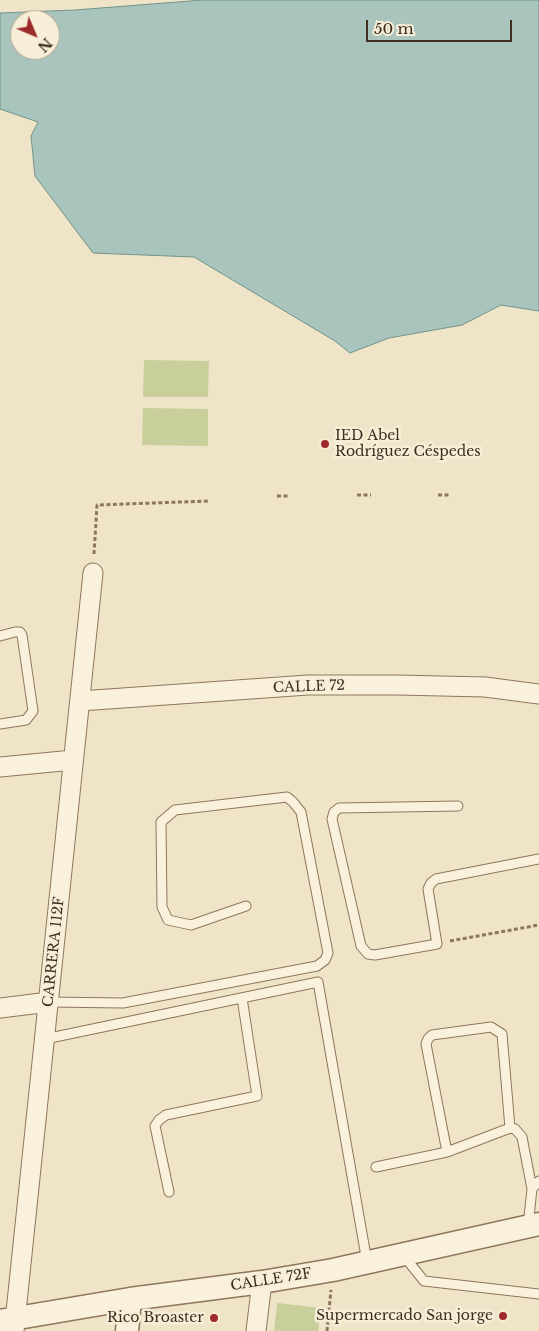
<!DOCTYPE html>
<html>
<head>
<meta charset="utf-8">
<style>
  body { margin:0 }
  #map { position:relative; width:539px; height:1331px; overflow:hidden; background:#f0e4c8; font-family:"Libre Baskerville",serif }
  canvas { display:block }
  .north { position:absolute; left:10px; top:10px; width:50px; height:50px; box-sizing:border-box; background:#f7eed8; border:1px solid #ada18e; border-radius:50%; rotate:135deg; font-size:14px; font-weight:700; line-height:20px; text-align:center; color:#3d2e20 }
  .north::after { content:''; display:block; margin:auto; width:18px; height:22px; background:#9e2a2b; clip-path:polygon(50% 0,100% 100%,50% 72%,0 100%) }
  .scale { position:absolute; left:366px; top:20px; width:146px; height:22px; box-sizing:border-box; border:2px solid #3d2e20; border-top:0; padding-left:6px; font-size:15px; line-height:18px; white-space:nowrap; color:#3d2e20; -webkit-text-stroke:4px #f7eed8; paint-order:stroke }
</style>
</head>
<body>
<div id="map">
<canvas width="539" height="1331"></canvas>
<div class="north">N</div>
<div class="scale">50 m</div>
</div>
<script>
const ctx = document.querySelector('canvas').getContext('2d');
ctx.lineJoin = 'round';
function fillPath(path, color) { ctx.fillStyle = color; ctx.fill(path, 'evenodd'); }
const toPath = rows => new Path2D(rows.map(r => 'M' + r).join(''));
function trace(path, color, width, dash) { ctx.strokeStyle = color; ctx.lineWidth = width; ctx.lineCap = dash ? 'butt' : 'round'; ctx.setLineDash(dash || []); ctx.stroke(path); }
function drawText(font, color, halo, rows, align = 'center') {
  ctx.font = font + ' "Libre Baskerville",serif'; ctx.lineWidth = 5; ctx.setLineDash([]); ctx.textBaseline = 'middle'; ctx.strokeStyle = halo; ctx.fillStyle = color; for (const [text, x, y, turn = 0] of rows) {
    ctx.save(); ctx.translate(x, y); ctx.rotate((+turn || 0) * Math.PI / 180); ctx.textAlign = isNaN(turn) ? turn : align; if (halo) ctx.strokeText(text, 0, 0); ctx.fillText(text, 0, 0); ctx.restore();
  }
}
const green = toPath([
  [144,360,209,361,208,397,143,397],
  [143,408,208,409,208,446,142,445],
  [277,1303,321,1308,318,1331,274,1331]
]);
const water = toPath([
  [203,0,539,0,539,311,501,305,462,325,389,338,350,353,335,341,194,257,93,253,35,176,31,136,38,122,0,109,0,13,75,10,203,0],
  [20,20,50,20,50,50,20,50,20,20]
]);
const path = toPath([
  [357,495,371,495],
  [438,495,451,495],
  [277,496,290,496],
  [94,554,97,505,209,501],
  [450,941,539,925],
  [327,1331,331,1290]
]);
const service = toPath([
  [0,636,15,632,20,632,22,635,33,711,26,720,0,724],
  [458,806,339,808,334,812,332,819,361,946,368,954,375,955,437,944,428,889,431,883,436,879,539,859],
  [49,1002,123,1003,317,966,325,960,328,953,301,812,293,802,287,797,175,810,161,822,162,907,168,920,191,925,246,906],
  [45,1039,318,982,367,1262],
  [447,1152,426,1044,428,1039,432,1035,491,1027,502,1034,510,1128],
  [376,1167,447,1152,510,1128,515,1129,522,1137,532,1189],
  [169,1192,155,1126,159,1120,166,1115,257,1096,242,998],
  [528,1226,532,1189,539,1181],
  [404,1256,424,1281,539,1294]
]);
const minor = toPath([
  [80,701,308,685,397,685,485,687,539,694],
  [0,767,73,760],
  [0,1008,49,1002],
  [14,1331,93,573],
  [256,1331,262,1282]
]);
const tertiary = toPath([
  [0,1321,130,1299,262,1282,333,1270,539,1224],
  [127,1331,130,1299]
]);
const markers = [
  [325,444,5,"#9e2a2b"],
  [503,1316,5,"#9e2a2b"],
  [214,1318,5,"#9e2a2b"]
];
const poiNames = [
  ["IED Abel",335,436,"left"],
  ["Rodríguez Céspedes",335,452,"left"],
  ["Supermercado San jorge",493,1316],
  ["Rico Broaster",204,1318]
];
const streetNames = [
  ["CALLE 72",309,687,-2],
  ["CARRERA 112F",54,952,-84],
  ["CALLE 72F",271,1280,-9]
];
fillPath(green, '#c9cf9b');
fillPath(water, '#a9c4bc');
trace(water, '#6f938a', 1);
trace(service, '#8d765c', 11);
trace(minor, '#8d765c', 21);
trace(tertiary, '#8d765c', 25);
trace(path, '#8d765c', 3, [4, 2.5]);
trace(service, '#faf1dc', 9);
trace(minor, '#faf1dc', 19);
trace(tertiary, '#faf1dc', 22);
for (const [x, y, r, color] of markers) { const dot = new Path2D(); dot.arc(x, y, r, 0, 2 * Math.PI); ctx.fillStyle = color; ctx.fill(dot); trace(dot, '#f7eed8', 2); }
drawText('14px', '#3d2e20', '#f7eed8', poiNames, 'right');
drawText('14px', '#3d2e20', '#f7eed8', streetNames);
</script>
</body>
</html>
